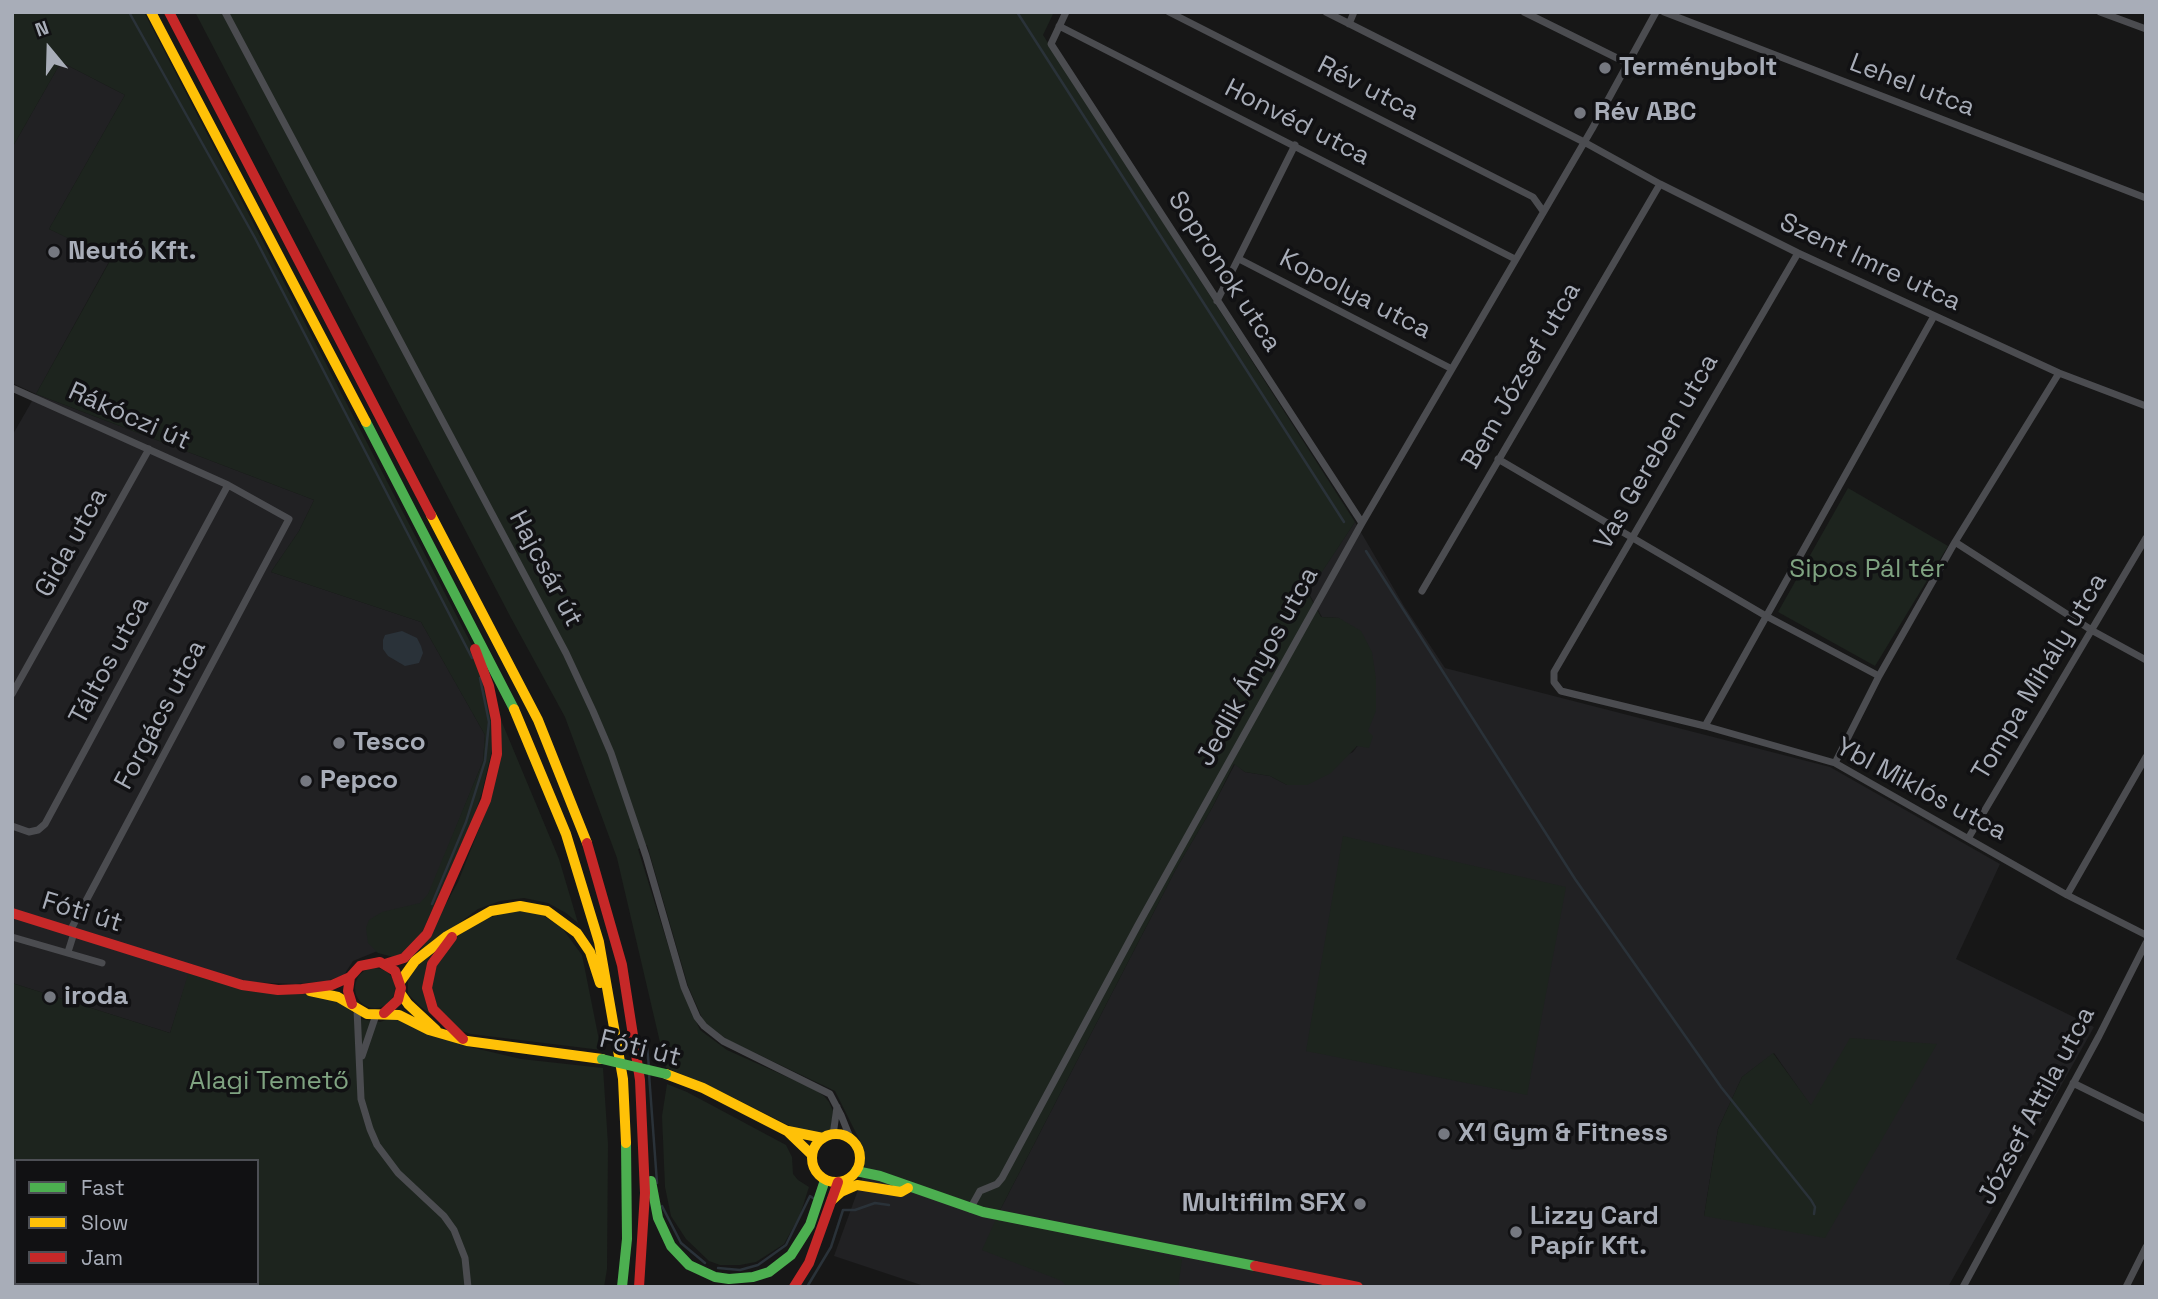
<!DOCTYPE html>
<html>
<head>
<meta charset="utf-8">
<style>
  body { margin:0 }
  #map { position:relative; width:2158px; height:1299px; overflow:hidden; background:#171717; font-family:"Space Grotesk",sans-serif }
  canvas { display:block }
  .frame { position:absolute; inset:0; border:14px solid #a8adb8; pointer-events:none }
  .legend { position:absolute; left:14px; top:1159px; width:245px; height:126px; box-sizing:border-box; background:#111113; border:2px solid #4d4f55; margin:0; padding:9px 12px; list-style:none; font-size:21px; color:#a8adb8 }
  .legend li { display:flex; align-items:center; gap:14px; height:35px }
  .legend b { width:35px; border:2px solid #4d4f55 }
  .north { position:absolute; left:14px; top:14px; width:70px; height:70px; -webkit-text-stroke:5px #111113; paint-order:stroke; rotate:341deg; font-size:19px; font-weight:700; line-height:28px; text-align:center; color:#a8adb8 }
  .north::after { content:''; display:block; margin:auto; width:24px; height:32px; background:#a8adb8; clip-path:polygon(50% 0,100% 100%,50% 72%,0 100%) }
</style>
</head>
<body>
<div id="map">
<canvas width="2158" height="1299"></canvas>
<div class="frame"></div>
<ul class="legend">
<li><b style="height:9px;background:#4caf50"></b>Fast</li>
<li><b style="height:9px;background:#ffc107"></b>Slow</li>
<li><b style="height:9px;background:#c62828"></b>Jam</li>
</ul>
<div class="north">N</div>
</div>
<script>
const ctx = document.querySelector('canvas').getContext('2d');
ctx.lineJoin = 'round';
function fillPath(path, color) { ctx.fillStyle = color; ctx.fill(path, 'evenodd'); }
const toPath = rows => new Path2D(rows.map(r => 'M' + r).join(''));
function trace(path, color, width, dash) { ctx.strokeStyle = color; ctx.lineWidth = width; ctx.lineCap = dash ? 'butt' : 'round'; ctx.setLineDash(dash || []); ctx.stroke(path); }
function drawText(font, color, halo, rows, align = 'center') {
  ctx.font = font + ' "Space Grotesk",sans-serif'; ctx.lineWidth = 7; ctx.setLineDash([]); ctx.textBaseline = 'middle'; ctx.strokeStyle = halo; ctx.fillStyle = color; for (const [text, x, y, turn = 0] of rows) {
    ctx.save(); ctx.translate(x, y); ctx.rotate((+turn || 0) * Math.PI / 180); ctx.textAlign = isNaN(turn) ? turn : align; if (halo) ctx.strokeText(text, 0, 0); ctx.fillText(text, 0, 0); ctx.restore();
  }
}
const built = toPath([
  [61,62,125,95,49,229,111,258,36,394,314,500,299,531,271,572,421,622,485,735,483,761,426,902,380,950,353,961,344,975,327,981,295,984,246,982,184,989,170,1033,12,983,12,436,36,394,12,383,12,148],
  [1355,522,1404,606,1445,668,1830,767,2000,864,1956,959,2094,1027,1948,1287,927,1287,834,1256,866,1168,999,1212,1176,869,1212,808,1235,764,1245,772,1270,776,1287,785,1353,752,1368,732,1339,618,1322,617,1308,592],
  [1774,1053,1811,1106,1704,1216,1718,1129,1742,1077],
  [16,1267,16,1283,147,1283,146,1287,12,1287]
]);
const green = toPath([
  [12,12,144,12,479,659,492,716,492,750,482,792,473,819,420,937,403,953,393,957,378,953,368,943,366,928,369,920,382,912,420,903,428,894,483,761,485,735,421,622,271,572,299,531,314,500,36,394,111,259,49,229,125,95,61,62,12,148],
  [195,12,1054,12,1043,35,1355,522,1308,593,1321,617,1339,618,1361,631,1372,652,1376,679,1376,711,1368,731,1373,736,1369,748,1357,746,1331,773,1307,785,1287,785,1270,776,1245,772,1234,764,1212,808,1176,869,999,1212,1182,1260,1178,1287,1067,1287,1062,1281,982,1250,999,1212,866,1168,859,1162,864,1149,835,1091,730,1041,712,1029,703,1020,688,986,647,845,638,849,681,987,700,1030,727,1050,814,1089,824,1096,829,1102,833,1111,831,1128,826,1133,802,1132,706,1084,666,1068,617,858,565,717,510,616],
  [1848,488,1948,546,1875,666,1778,612],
  [501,720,559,859,578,923,566,913,548,903,524,898,500,901,478,909,419,953,458,882,492,796],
  [1343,836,1566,887,1527,1095,1306,1051],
  [512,910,541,914,562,928,582,955,601,1050,471,1034,446,1026,421,1007,408,994,408,979,414,968,477,922],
  '355 988a20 20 0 1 1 40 0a20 20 0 1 1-40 0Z',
  [189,971,280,994,306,994,341,1000,359,1019,380,1022,397,1016,470,1047,521,1059,603,1068,608,1144,607,1269,604,1287,146,1287,147,1283,257,1283,257,1161,16,1161,16,1227,12,1226,12,983,170,1033],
  [1850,1038,1937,1044,1825,1238,1704,1216,1718,1129,1742,1077,1773,1053,1811,1105],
  [667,1084,687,1092,786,1145,792,1157,793,1174,798,1180,809,1187,800,1215,784,1244,756,1262,740,1265,720,1265,709,1261,686,1239,671,1216,665,1187,662,1116]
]);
const water = toPath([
  [402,631,417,638,421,646,423,653,419,663,405,666,388,656,383,649,383,640,385,635]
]);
const stream = toPath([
  [129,12,255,238,472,658],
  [1017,12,1344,522],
  [1366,551,1575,879,1721,1087,1811,1200,1815,1207,1814,1214],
  [432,904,466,822,485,761,489,722,480,678],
  [647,1046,649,1068],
  [649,1074,657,1183],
  [662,1206,681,1243,705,1263],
  [718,1268,740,1270,758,1265,786,1245,810,1196,813,1198],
  [807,1287,831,1247,843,1210,855,1210,875,1203,889,1205]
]);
const street = toPath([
  [225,12,566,653,593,711,611,753,646,856,684,987,697,1017,704,1026,723,1041,830,1094,841,1115,851,1140],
  [1066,12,1051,44,1362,523],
  [1169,12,1533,197,1543,211],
  [1326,12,1584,142,1660,184,1798,253,2059,373,2146,406],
  [1524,12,1627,63],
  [1664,12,2146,198],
  [2100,12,2146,29],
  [1349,24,1354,12],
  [1059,26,1515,259],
  [1798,253,1554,672,1554,682,1561,691,1705,726,1835,763,2067,895,2146,935],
  [1239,259,1452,369],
  [1217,301,1295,145],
  [12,388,228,485,289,519,70,931],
  [1498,459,1766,616,1879,676],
  [1955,542,2093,631,2146,660],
  [1422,591,1660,184],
  [12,694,149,449],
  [1705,726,1934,316],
  [1835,763,1879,676,1955,542,2059,373],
  [12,826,29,832,38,830,45,824,228,485],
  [1969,837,2146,538],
  [2067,895,2146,757],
  [12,937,102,963],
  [68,952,74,933],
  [357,1009,361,1099,370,1129,377,1145,398,1173,444,1216,454,1230,465,1258,468,1287],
  [362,1056,376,1015],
  [2073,1083,2146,1119],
  [833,1135,837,1107],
  [970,1209,980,1191,997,1184,1002,1178,1138,925,1362,523,1592,129,1656,12],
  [1963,1287,2099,1036,2146,943],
  [2126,1287,2146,1247]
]);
const fast = toPath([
  [366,422,514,709],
  [856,1171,880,1176,983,1212,1255,1266],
  [651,1181,658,1218,671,1246,689,1265,715,1277,729,1279,753,1277,769,1272,791,1255,810,1225,825,1180],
  [622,1287,627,1239,626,1143]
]);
const slow = toPath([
  [151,12,366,422],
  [431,515,538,720,587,843],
  [514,709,566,834,599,942,623,1079,626,1143],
  [400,982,415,961,447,936,491,911,520,906,547,911,577,933,590,952,600,983],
  [310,991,338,997,367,1014,399,1015,429,1030,467,1041,602,1059],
  [401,994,408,1004,436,1030],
  [666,1074,703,1088,787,1131,812,1155],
  [788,1131,823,1138],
  '812 1158a24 24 0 1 1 48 0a24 24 0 1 1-48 0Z',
  [832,1200,841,1192,857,1185,901,1192,908,1188]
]);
const jam = toPath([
  [169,12,431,515],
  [587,843,622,965,640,1080,645,1193,639,1287],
  [12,913,242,985,278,990,302,989,332,985,350,977],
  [452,937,432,964,427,988,433,1009,463,1039],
  [385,964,404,958,427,934,486,800,497,754,496,720,489,686,475,649],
  [352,1004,348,991,350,977,360,966,380,962,395,971,401,988,398,1000,384,1013],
  [1255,1266,1358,1287],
  [794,1287,809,1263,838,1182]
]);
const fastBridge = toPath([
  [602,1059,666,1074]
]);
const markers = [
  [1605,68,7,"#757880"],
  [1580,113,7,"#757880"],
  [54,252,7,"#757880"],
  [339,743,7,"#757880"],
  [306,781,7,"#757880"],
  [50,997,7,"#757880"],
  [1444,1134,7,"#757880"],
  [1360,1204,7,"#757880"],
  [1516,1232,7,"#757880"]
];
const poiNames = [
  ["Terménybolt",1619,68],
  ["Rév ABC",1594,113],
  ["Neutó Kft.",68,252],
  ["Tesco",353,743],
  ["Pepco",320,781],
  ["iroda",64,997],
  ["X1 Gym & Fitness",1458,1134],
  ["Multifilm SFX",1346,1204,"right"],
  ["Lizzy Card",1530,1217],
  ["Papír Kft.",1530,1247]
];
const streetNames = [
  ["Lehel utca",1912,86,21],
  ["Rév utca",1368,89,27],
  ["Honvéd utca",1297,123,27],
  ["Szent Imre utca",1870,263,25],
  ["Sopronok utca",1224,272,57],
  ["Kopolya utca",1355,295,27],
  ["Bem József utca",1522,376,-60],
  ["Rákóczi út",129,417,24],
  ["Vas Gereben utca",1657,452,-60],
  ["Gida utca",72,543,-61],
  ["Hajcsár út",545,569,62],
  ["Táltos utca",110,661,-62],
  ["Jedlik Ányos utca",1258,667,-61],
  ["Tompa Mihály utca",2040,677,-59],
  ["Forgács utca",161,715,-62],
  ["Ybl Miklós utca",1921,790,28],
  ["Fóti út",82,913,17],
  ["Fóti út",640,1049,14],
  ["József Attila utca",2037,1106,-62]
];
const parkNames = [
  ["Sipos Pál tér",1867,570],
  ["Alagi Temető",269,1082]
];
fillPath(built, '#212123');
fillPath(green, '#1d241e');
fillPath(water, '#2a3239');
trace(stream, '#2a3239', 2.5);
trace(street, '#4b4c50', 7);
trace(fast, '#4caf50', 10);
trace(slow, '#ffc107', 10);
trace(jam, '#c62828', 10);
trace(fastBridge, '#4caf50', 10);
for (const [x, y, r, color] of markers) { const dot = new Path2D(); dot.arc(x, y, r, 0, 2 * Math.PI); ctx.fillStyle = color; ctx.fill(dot); trace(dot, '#111113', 2.5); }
drawText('bold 26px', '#a8adb8', '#111113', poiNames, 'left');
drawText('26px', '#a8adb8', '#111113', streetNames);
drawText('26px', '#7fa381', '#111113', parkNames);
</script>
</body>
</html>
